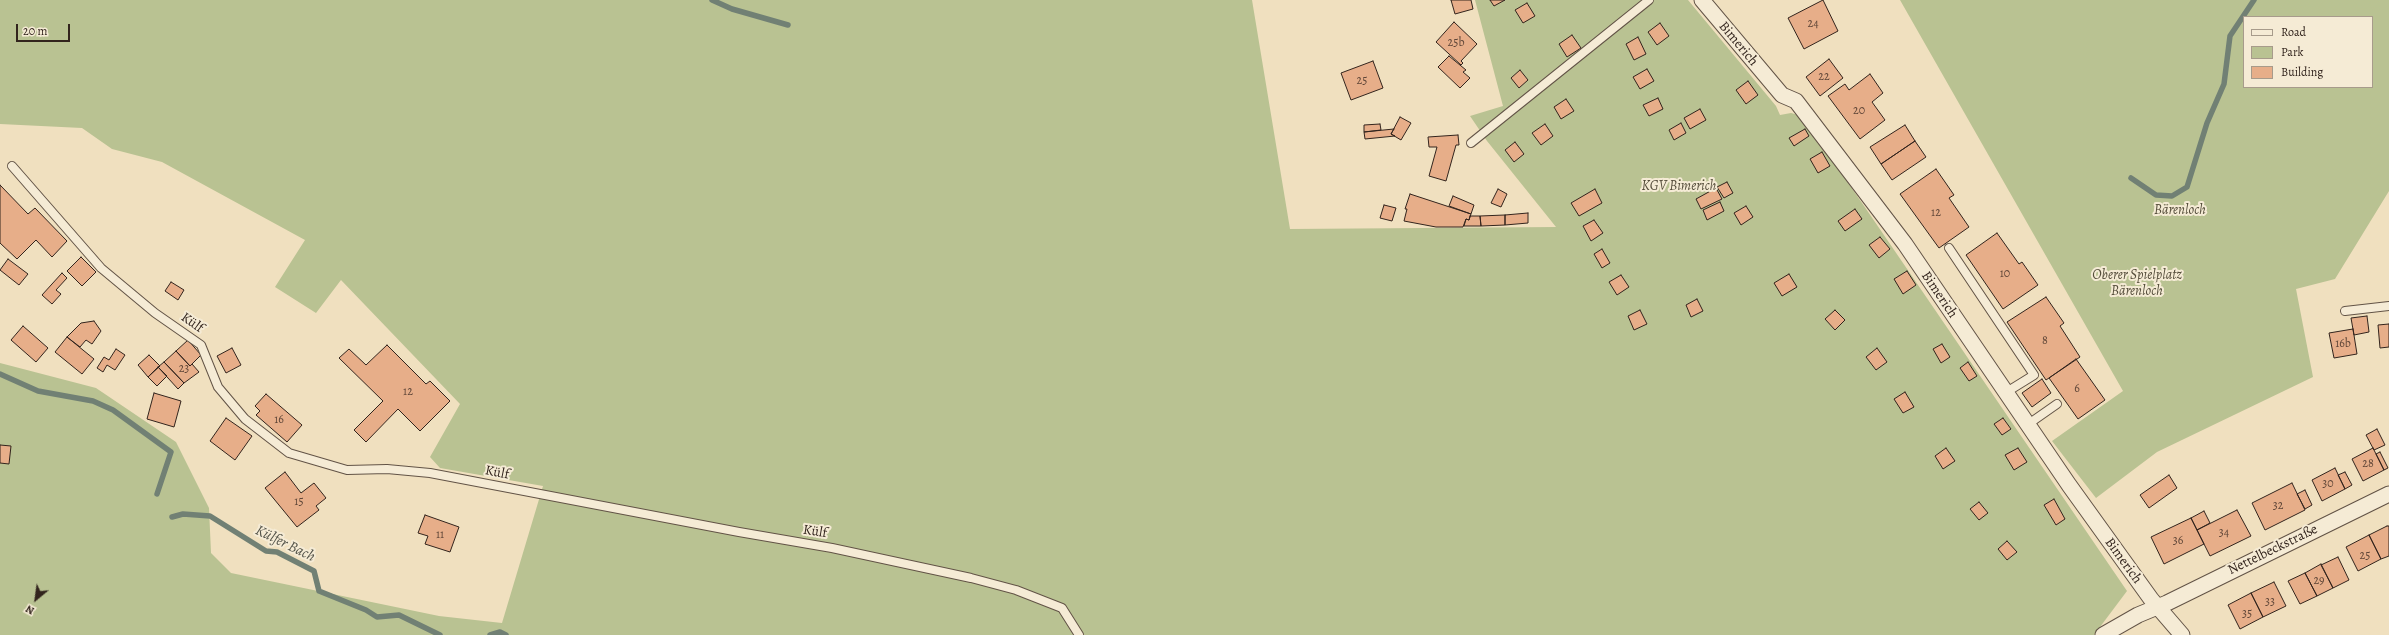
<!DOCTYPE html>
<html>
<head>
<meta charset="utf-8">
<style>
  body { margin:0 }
  #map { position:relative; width:2389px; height:635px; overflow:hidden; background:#f0e0bf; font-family:Alegreya,serif }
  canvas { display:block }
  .legend { position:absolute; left:2243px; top:16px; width:130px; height:72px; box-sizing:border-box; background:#f5ebd5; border:1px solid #a79b8b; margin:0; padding:5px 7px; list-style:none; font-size:12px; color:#32241d }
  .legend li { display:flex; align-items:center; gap:8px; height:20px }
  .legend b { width:20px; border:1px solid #a79b8b }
  .north { position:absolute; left:16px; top:579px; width:40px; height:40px; -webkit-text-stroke:3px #f5ebd5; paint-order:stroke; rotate:209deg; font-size:11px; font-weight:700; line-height:16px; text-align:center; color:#32241d }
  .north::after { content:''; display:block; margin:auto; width:14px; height:18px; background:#32241d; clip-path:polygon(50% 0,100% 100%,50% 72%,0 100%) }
  .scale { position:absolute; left:16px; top:24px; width:54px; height:18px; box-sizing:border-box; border:2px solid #32241d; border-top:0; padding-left:5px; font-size:12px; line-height:14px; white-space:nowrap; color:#32241d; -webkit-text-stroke:3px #f5ebd5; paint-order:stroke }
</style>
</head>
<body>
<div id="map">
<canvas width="2389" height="635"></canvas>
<ul class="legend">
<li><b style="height:5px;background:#f5ebd5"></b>Road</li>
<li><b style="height:11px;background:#b9c292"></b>Park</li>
<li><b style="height:11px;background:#e7ae89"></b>Building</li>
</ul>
<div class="north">N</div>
<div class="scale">20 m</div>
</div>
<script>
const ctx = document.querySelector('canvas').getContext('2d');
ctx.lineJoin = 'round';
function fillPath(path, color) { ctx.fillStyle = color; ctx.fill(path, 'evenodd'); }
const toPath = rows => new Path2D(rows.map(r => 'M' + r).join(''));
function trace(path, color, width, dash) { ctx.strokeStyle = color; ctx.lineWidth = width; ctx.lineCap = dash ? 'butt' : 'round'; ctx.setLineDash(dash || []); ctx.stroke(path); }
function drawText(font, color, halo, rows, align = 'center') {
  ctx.font = font + ' Alegreya,serif'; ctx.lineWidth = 4; ctx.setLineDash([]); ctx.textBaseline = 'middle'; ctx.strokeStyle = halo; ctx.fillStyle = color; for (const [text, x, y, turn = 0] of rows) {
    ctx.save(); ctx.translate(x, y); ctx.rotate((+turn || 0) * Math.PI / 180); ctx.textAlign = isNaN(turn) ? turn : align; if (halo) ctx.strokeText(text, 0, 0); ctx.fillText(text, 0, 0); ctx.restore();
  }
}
const green = toPath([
  [0,0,1252,0,1290,229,1556,227,1487,141,1470,116,1503,106,1475,0,1688,0,1776,106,1780,115,1791,113,1802,116,1806,121,2127,591,2094,635,0,635,0,363,96,388,176,442,209,508,211,553,231,573,439,616,502,623,543,486,440,468,430,457,460,404,341,280,316,313,275,287,305,240,162,162,112,149,82,128,0,124],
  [1900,0,2389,0,2389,191,2335,279,2296,289,2313,377,2157,452,2096,498,2052,441,2123,391],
  [2244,17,2372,17,2372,87,2244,87]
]);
const stream = toPath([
  [712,0,732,9,788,25],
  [2131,178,2156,195,2172,196,2187,187,2207,123,2224,84,2230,36,2254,0],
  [0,374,38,391,93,401,113,410,171,452,157,494],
  [172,517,183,514,210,516,266,551,277,552,314,571,319,591,366,610,377,617,399,615,440,635],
  [490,635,500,632,506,635]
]);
const building = toPath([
  [1451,0,1471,0,1473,9,1455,14,1451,0],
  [1490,0,1505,0,1494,6,1490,0],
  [1823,0,1838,31,1804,49,1788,18,1823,0],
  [1527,3,1535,16,1523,23,1515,10,1527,3],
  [1454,22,1477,44,1461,61,1463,63,1461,65,1436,42,1454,22],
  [1660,23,1669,36,1657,45,1648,32,1660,23],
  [1572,35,1581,48,1567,57,1559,44,1572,35],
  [1638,37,1646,54,1634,60,1626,44,1638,37],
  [1449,56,1466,70,1463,72,1470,78,1460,88,1438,67,1449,56],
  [1829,59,1843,78,1820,96,1806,77,1829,59],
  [1373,61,1383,88,1351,100,1341,73,1373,61],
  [1647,69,1654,81,1640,89,1633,77,1647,69],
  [1520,70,1528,80,1519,88,1511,78,1520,70],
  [1870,74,1883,93,1872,102,1885,120,1860,139,1828,96,1845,84,1849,90,1870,74],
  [1748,81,1758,95,1746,104,1736,90,1748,81],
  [1658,98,1663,109,1649,116,1643,105,1658,98],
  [1566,99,1574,111,1561,119,1554,107,1566,99],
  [1700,109,1706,120,1690,129,1684,118,1700,109],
  [1400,117,1411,123,1401,140,1391,134,1400,117],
  [1681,123,1686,133,1674,140,1669,130,1681,123],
  [1380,124,1381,130,1364,132,1364,125,1380,124],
  [1545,124,1553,136,1541,145,1532,133,1545,124],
  [1905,125,1915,141,1881,164,1870,147,1905,125],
  [1394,129,1391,134,1395,136,1365,139,1364,132,1394,129],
  [1805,129,1809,136,1794,146,1789,138,1805,129],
  [1458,135,1459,145,1456,145,1446,181,1429,176,1437,147,1429,147,1428,137,1458,135],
  [1915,141,1926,157,1892,180,1881,164,1915,141],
  [1515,142,1524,154,1514,162,1505,150,1515,142],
  [1822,152,1830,166,1818,173,1810,159,1822,152],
  [1936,169,1954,195,1949,198,1969,227,1939,248,1900,194,1936,169],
  [1727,182,1733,193,1724,198,1717,187,1727,182],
  [0,185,28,214,35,208,67,241,52,257,36,240,17,259,0,243,0,185],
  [1716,188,1722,199,1701,209,1696,199,1716,188],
  [1498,189,1507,194,1501,207,1491,203,1498,189],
  [1595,189,1602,203,1579,216,1571,203,1595,189],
  [1410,194,1471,214,1469,220,1466,219,1463,227,1436,227,1404,221,1407,209,1405,209,1410,194],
  [1453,196,1474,205,1471,214,1449,206,1453,196],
  [1720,202,1724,211,1707,220,1703,210,1720,202],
  [1384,205,1396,208,1392,221,1380,218,1384,205],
  [1746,206,1753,217,1741,225,1734,213,1746,206],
  [1855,209,1862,219,1845,231,1838,221,1855,209],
  [1528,213,1528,223,1505,225,1505,215,1528,213],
  [1505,215,1505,225,1481,226,1480,216,1505,215],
  [1470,216,1480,216,1481,226,1464,226,1466,219,1469,220,1470,216],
  [1594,220,1603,233,1591,241,1583,226,1594,220],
  [1997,233,2019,264,2022,262,2038,285,2003,309,1966,255,1997,233],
  [1880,237,1890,249,1879,258,1869,245,1880,237],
  [1602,249,1610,263,1602,268,1594,254,1602,249],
  [81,257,96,272,82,286,67,271,81,257],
  [8,259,28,274,19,285,0,270,8,259],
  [1907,271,1916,285,1903,294,1894,279,1907,271],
  [62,273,67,278,56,290,61,294,52,304,42,295,62,273],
  [1789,274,1797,287,1782,296,1774,283,1789,274],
  [1621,275,1629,287,1617,295,1609,282,1621,275],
  [171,282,184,290,178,300,165,291,171,282],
  [2046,297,2064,323,2060,326,2080,357,2046,380,2007,322,2046,297],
  [1697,299,1703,311,1691,317,1686,305,1697,299],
  [1640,310,1647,324,1634,330,1628,316,1640,310],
  [1835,310,1845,320,1835,330,1825,319,1835,310],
  [2367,316,2369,332,2354,335,2351,318,2367,316],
  [94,321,101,331,92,344,86,340,80,347,67,337,81,323,94,321],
  [2389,324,2389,347,2380,348,2378,325,2389,324],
  [23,326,48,348,36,362,11,340,23,326],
  [2353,329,2357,354,2334,358,2329,333,2353,329],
  [67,337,94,359,82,374,55,352,67,337],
  [188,340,201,355,190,366,176,351,188,340],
  [1942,344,1950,357,1941,363,1933,349,1942,344],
  [387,345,426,384,430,381,450,401,420,431,398,409,366,442,354,430,383,401,339,358,349,349,366,365,387,345],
  [232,348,241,365,226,373,217,356,232,348],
  [1877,348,1887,362,1876,370,1866,357,1877,348],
  [116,349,125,355,115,370,107,365,103,372,97,368,104,357,109,360,116,349],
  [176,351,190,366,192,364,199,372,184,383,164,362,176,351],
  [149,355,160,366,148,377,138,365,149,355],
  [2076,359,2105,400,2078,419,2049,378,2076,359],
  [164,362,184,383,178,389,158,367,164,362],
  [1968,362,1977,376,1969,381,1960,368,1968,362],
  [158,367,167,376,157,386,148,377,158,367],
  [2042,379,2051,393,2032,407,2022,393,2042,379],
  [1905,392,1914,407,1903,413,1894,399,1905,392],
  [154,393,181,401,174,427,147,419,154,393],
  [266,394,302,425,287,442,256,415,260,411,255,406,266,394],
  [226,418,252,436,235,460,210,441,226,418],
  [2003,418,2011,429,2002,435,1994,424,2003,418],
  [2377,429,2385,445,2374,450,2366,435,2377,429],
  [0,445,11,446,9,464,0,463,0,445],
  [1946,448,1955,461,1943,469,1935,456,1946,448],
  [2018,448,2027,462,2014,470,2005,455,2018,448],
  [2373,448,2384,470,2363,481,2352,459,2373,448],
  [2380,452,2388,468,2384,470,2376,454,2380,452],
  [2335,468,2345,489,2322,501,2312,480,2335,468],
  [285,472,301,493,314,483,326,498,316,506,319,510,297,527,265,488,285,472],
  [2345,472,2352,485,2345,489,2338,475,2345,472],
  [2169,475,2177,488,2149,508,2140,495,2169,475],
  [2292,483,2305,510,2265,530,2252,503,2292,483],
  [2305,490,2312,505,2305,509,2297,494,2305,490],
  [2054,499,2065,519,2056,525,2044,505,2054,499],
  [1979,502,1988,513,1979,520,1970,509,1979,502],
  [2237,510,2251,536,2210,556,2197,530,2237,510],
  [2204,511,2210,523,2197,530,2191,518,2204,511],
  [425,515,459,527,450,552,425,544,428,536,418,533,425,515],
  [2191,518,2204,544,2164,564,2151,537,2191,518],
  [2387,526,2389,526,2389,556,2381,559,2369,535,2387,526],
  [2369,535,2381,559,2358,571,2346,547,2369,535],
  [2007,541,2017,552,2007,560,1998,549,2007,541],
  [2338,557,2349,580,2333,588,2321,565,2338,557],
  [2321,564,2333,588,2317,596,2305,573,2321,564],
  [2305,573,2317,596,2300,604,2288,581,2305,573],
  [2274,582,2286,606,2263,617,2251,593,2274,582],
  [2251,593,2263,617,2240,629,2228,605,2251,593]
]);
const lane = toPath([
  [1471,143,1649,0],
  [12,166,101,268,155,313,201,345,218,387,245,419,289,453,347,470,387,469,430,473,739,532,832,548,971,578,1016,590,1062,608,1079,635],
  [1949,248,2034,375,2005,393],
  [2345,311,2389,306],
  [2027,425,2057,404]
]);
const street = toPath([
  [1702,0,1782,95,1796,101,1905,244,2069,485,2151,599,2182,635],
  [2103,635,2138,615,2167,603,2389,494]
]);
const numberNames = [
  ["24",1813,24],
  ["25b",1456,43],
  ["22",1824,77],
  ["25",1362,81],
  ["20",1859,111],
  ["12",1936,213],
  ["10",2005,274],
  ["8",2045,341],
  ["16b",2343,344],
  ["23",184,369],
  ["6",2077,389],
  ["12",408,392],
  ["16",279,420],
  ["28",2368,464],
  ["30",2328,484],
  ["15",299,502],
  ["32",2278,506],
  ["34",2224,533],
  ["11",440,535],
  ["36",2178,541],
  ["25",2365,556],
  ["29",2319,581],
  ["33",2270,602],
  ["35",2247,614]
];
const streetNames = [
  ["Bimerich",1738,44,50],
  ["Bimerich",1939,295,56],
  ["Külf",192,323,35],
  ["Külf",497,473,11],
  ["Külf",815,532,9],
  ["Nettelbeckstraße",2273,550,-26],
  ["Bimerich",2123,561,54]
];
const parkNames = [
  ["KGV Bimerich",1679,187],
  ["Bärenloch",2180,211],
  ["Oberer Spielplatz",2137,276],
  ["Bärenloch",2137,292]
];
const waterNames = [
  ["Külfer Bach",285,544,26]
];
fillPath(green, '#b9c292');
trace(stream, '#718074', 5.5);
fillPath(building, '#e7ae89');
trace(building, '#32241d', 1);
trace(lane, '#625346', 10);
trace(street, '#625346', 17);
trace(lane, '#f5ebd5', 8);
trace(street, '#f5ebd5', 15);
drawText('12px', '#5f4638', null, numberNames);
drawText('14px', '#32241d', '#f5ebd5', streetNames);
drawText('italic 14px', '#544c3a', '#f5ebd5', parkNames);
drawText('italic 15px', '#525248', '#f5ebd5', waterNames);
</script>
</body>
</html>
